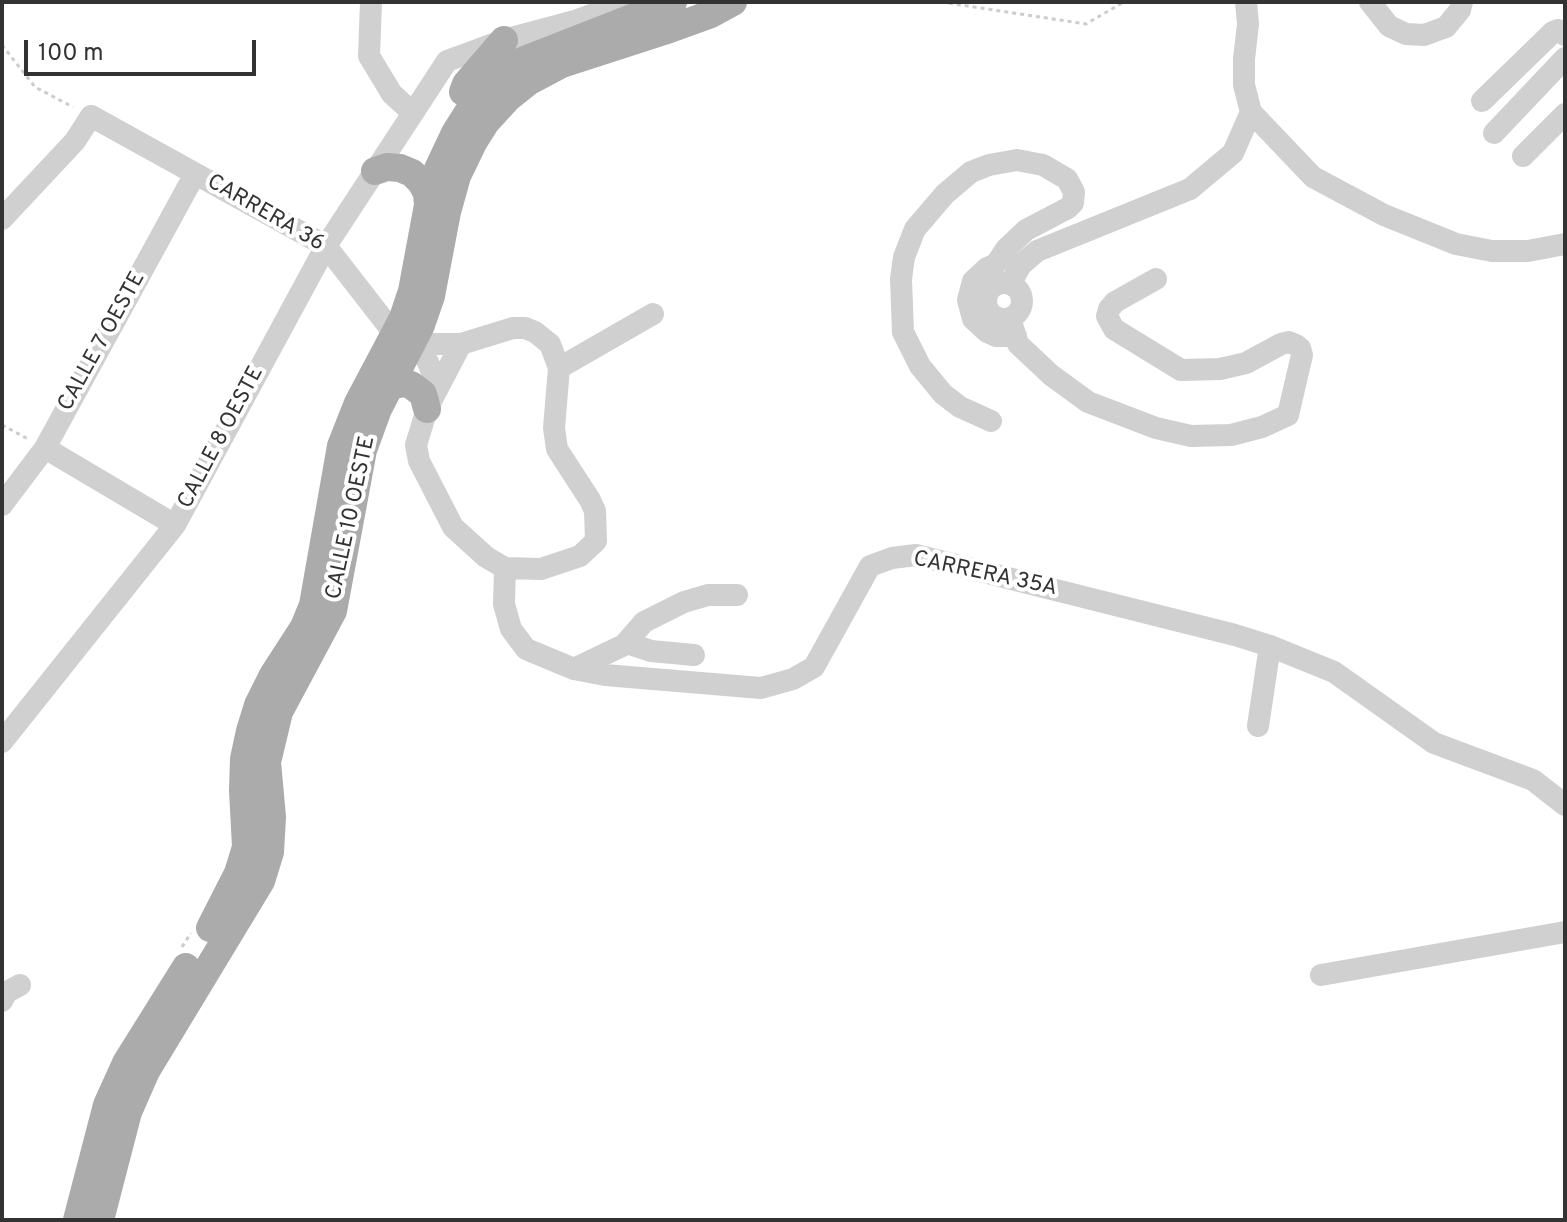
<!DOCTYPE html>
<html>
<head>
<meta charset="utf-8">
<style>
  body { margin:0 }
  #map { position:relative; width:1567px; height:1222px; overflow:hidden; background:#fff; font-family:Overpass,sans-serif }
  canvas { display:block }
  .frame { position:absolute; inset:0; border:4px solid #333; pointer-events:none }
  .scale { position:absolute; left:24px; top:40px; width:232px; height:36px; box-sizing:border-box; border:4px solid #333; border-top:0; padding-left:10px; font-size:24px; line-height:28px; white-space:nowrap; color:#333; -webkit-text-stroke:6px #fff; paint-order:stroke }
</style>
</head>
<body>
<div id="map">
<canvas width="1567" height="1222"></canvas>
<div class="frame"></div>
<div class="scale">100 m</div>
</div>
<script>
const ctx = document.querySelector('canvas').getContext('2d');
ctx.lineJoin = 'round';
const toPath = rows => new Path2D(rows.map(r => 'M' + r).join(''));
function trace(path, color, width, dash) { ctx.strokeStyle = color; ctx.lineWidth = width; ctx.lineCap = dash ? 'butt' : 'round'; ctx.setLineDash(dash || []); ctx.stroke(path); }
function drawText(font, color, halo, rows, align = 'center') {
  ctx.font = font + ' Overpass,sans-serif'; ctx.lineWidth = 8; ctx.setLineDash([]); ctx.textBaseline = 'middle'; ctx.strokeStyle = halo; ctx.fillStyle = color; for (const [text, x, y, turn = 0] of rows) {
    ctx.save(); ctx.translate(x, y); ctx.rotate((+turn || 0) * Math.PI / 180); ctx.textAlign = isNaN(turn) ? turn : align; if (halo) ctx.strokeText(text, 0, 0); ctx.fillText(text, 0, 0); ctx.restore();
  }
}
const path = toPath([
  [941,2,1086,24,1124,2],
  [2,45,35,87,73,107],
  [2,425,30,440],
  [182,947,191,933]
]);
const minor = toPath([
  [371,2,369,56,392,94,413,113],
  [1246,2,1248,24,1244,59,1244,85,1251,112,1313,177,1384,215,1456,244,1492,251,1528,251,1565,244],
  [1370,2,1389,26,1406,34,1424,35,1446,27,1460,10,1462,2],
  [1482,101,1553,32,1558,30,1565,35],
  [1494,133,1565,58],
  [1523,156,1565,114],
  [2,219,75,141,91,116,326,246,389,327,420,351,427,360,432,372,432,395],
  '986 301a18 18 0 1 1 36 0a18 18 0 1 1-36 0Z',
  [1010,284,1021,265,1037,251,1190,189,1233,153,1251,112],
  [1010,318,1018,344,1051,375,1088,402,1156,428,1191,436,1231,435,1262,427,1288,415,1302,355,1300,348,1296,345,1289,342,1281,344,1246,363,1220,369,1181,370,1114,329,1107,316,1109,309,1115,302,1156,279],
  [412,344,461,344,513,328,525,328,535,332,550,344,559,368,554,428,557,449,590,500,595,511,596,541,580,556,541,569,505,568,486,557,453,527,419,461,416,445,427,409,461,344],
  [559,368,653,314],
  [991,421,960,407,943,394,920,366,903,332,901,279,904,257,915,229,945,194,971,172,989,165,1017,160,1043,165,1067,179,1074,192,1073,203,1068,208,1026,230,1006,249,996,264,987,268,973,281,968,300,973,319,987,332,996,336,1016,336],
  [45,448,175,525],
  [2,505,45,448,195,174],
  [505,568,504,604,511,629,526,649,574,669,605,675,761,688,793,679,814,667,870,566,892,558,916,555,1235,635,1270,646,1334,672,1434,743,1533,780,1565,805],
  [627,643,651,651,694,655],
  [574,669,624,645,644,622,684,602,708,595,737,595],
  [1258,726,1270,646],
  [2,742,175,525,326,246,447,61,504,40,575,21,626,2],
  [1321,975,1565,932],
  [2,1001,7,992,20,985]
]);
const major = toPath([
  [463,92,466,84,504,40],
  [375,171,387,167,400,168,412,173,421,182,427,193,428,205],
  [389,386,404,383,411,385,423,394,427,409],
  [210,928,238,873,246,847,243,790,244,759,250,731,258,705,273,675,304,627,313,605,341,446,358,403,403,318,412,291,428,205,438,169,455,133,479,95,493,80,514,64,673,2],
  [77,1220,107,1105,126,1063,186,967],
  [100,1220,128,1112,146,1071,261,881,270,852,272,817,267,762,279,712,333,611,363,450,378,409,421,325,431,296,447,212,457,176,474,141,486,122,508,98,528,82,562,64,664,31,711,14,733,2]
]);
const streetNames = [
  ["CARRERA 36",265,214,30],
  ["CALLE 7 OESTE",103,342,-61],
  ["CALLE 8 OESTE",222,438,-62],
  ["CALLE 10 OESTE",352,518,-78],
  ["CARRERA 35A",985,575,12]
];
trace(path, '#cdcdcd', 3, [4, 4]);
trace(minor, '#d0d0d0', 22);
trace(major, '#ababab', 28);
drawText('22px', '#333', '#fff', streetNames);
</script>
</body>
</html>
